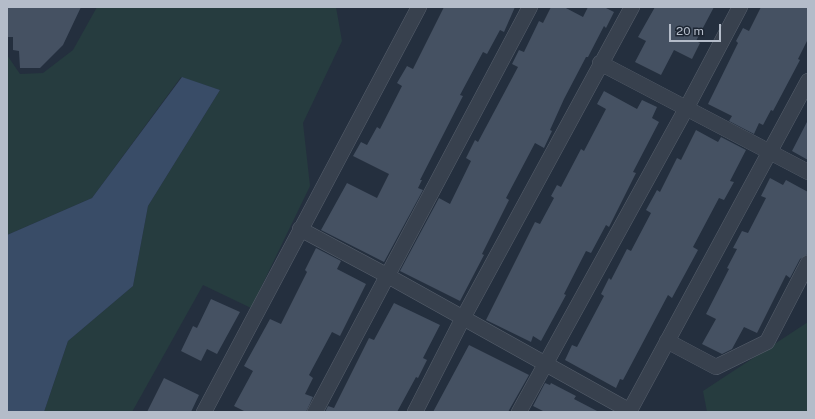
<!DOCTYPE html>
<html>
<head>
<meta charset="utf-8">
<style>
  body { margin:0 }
  #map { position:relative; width:815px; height:419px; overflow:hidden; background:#242f3e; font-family:"Public Sans",sans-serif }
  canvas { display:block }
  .frame { position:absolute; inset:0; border:8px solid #b4bcc9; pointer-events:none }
  .scale { position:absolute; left:669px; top:24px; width:52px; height:18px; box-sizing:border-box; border:2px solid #b4bcc9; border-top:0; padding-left:5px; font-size:12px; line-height:14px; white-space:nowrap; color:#b4bcc9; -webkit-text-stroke:3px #1d2633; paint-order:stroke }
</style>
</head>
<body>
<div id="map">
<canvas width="815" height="419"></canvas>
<div class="frame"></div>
<div class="scale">20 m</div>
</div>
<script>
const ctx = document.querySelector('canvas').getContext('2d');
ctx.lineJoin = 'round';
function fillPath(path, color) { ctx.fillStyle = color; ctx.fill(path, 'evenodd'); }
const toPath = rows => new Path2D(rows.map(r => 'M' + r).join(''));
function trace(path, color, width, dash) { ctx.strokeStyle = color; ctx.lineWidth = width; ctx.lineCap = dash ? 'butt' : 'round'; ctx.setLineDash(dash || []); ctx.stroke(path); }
const green = toPath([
  [97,7,336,7,342,41,303,123,310,186,251,308,203,285,132,412,44,412,68,341,133,286,148,206,220,90,181,77,92,198,7,235,7,55,20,74,43,73,73,50],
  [808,322,808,412,707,412,703,391]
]);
const water = toPath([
  [182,77,220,90,148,206,133,286,68,341,44,412,7,412,7,235,92,198]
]);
const building = toPath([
  [7,7,81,7,63,45,40,68,20,68,19,51,13,50,13,37,7,37],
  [444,7,515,7,504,32,500,30,487,54,483,52,460,95,463,96,420,180,422,180,418,188,423,190,384,262,321,230,347,183,377,198,389,174,353,156,361,142,367,145,377,127,380,129,402,86,397,83,407,66,413,69],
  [551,7,564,7,583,17,588,7,604,7,614,12,606,28,604,26,588,57,586,57,564,99,550,130,552,131,544,148,535,143,506,198,509,200,482,254,484,255,460,301,400,271,439,198,450,204,471,161,466,158,475,140,478,142,518,67,512,64,519,50,524,52,539,21,543,23],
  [655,7,714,7,696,41,700,43,692,59,674,50,661,75,635,62,646,41,638,37],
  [761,7,808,7,808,39,798,59,800,60,773,111,771,110,763,125,759,123,754,134,729,121,732,116,708,104,738,43,736,41,743,28,749,31],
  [604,91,637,109,642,100,657,107,652,118,659,122,633,172,636,173,609,227,606,225,591,253,586,251,564,294,566,295,541,341,533,336,531,342,486,320,535,222,540,224,554,198,551,196,557,185,561,187,581,149,584,151,606,109,597,104],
  [808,120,808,160,792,151],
  [696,130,718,142,721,137,746,150,730,181,734,182,724,200,719,198,693,247,698,250,672,298,668,295,623,380,620,379,616,388,565,360,572,345,577,347,604,296,601,294,609,278,611,280,627,249,631,251,651,213,646,210,657,190,660,192,677,158,681,160],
  [770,178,783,185,786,180,808,192,808,254,800,259,790,278,786,275,757,333,744,327,732,349,722,354,702,344,716,319,706,314,729,269,727,268,737,249,733,248,742,231,748,233,766,198,761,196],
  [316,248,341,261,337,269,366,284,340,336,332,332,309,375,313,378,305,394,313,397,306,412,246,412,234,406,253,371,244,366,270,319,281,324,307,272,305,270],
  [211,299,240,312,217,354,207,349,201,361,181,351,193,326,197,328],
  [394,303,440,325,423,358,427,360,418,378,416,377,397,412,325,412,328,406,334,408,369,338,374,340],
  [469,345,529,375,508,412,433,412],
  [164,378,199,395,191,412,147,412],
  [545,383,550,385,551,383,576,396,574,399,599,412,545,412,533,406]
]);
const minor = toPath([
  [600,63,808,172],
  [300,229,388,276,630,411],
  [667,341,716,367,767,342,808,263],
  [204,412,419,7],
  [315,412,530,7],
  [415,412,463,318,632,7],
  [519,412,687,107,740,7],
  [629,412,808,81]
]);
fillPath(green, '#263c3f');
fillPath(water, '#394c67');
fillPath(building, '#455162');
trace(minor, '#565f6c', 16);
trace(minor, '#38414e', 15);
</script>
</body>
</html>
